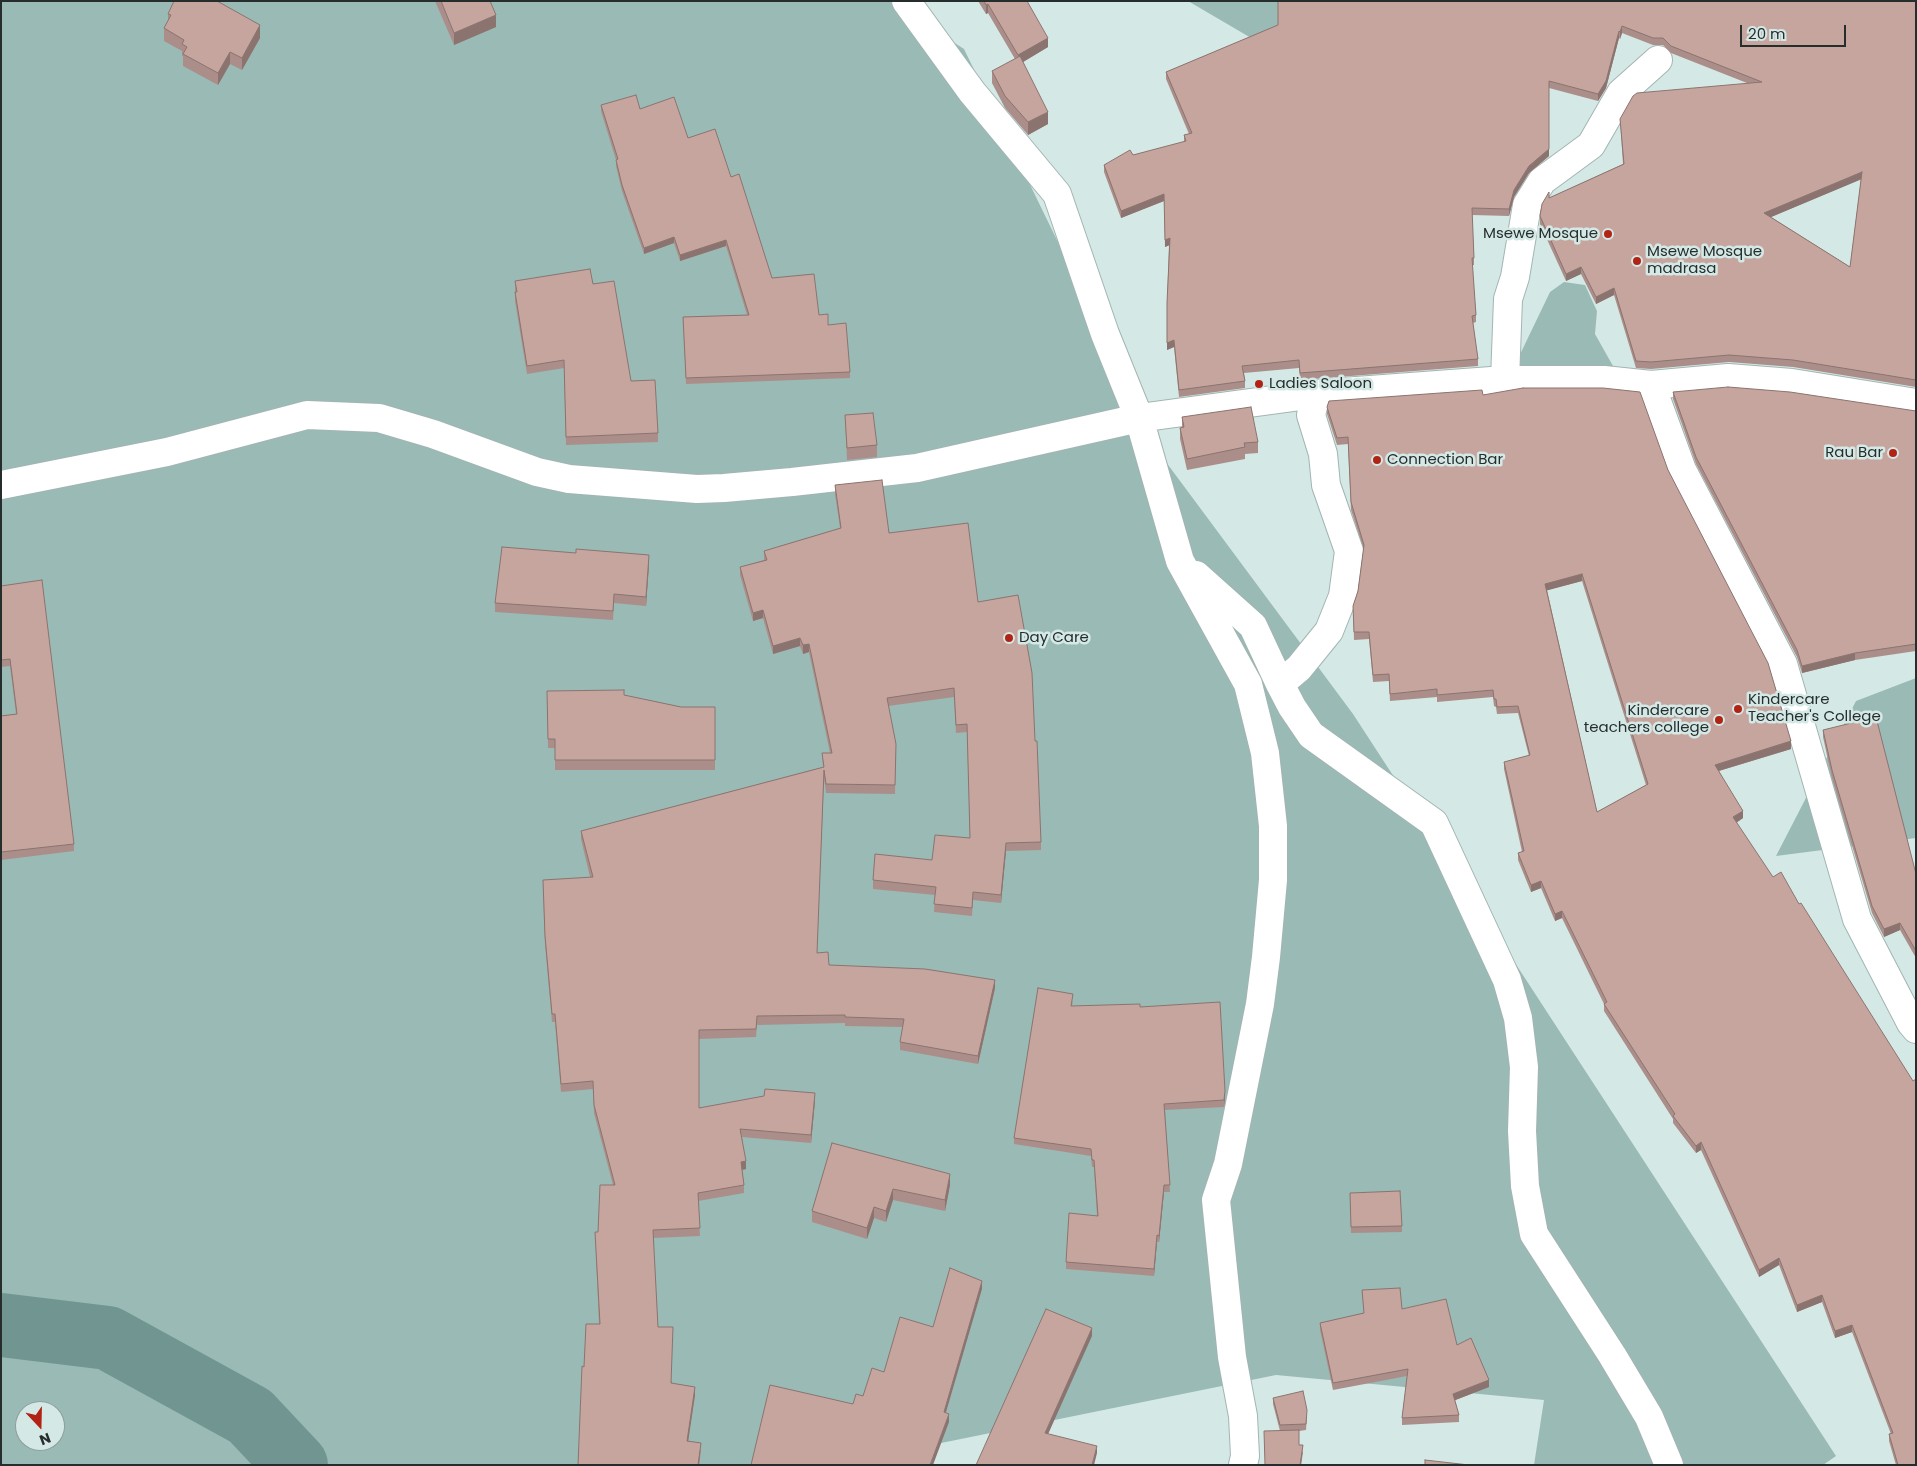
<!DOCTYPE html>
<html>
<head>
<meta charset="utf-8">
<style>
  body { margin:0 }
  #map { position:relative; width:1917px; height:1466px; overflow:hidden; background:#d4e9e6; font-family:Poppins,sans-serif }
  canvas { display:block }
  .frame { position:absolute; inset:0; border:2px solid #262e2d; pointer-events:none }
  .north { position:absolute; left:15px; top:1401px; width:50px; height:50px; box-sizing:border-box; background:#d4e9e6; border:1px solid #8e9e9c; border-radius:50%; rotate:159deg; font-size:14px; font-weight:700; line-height:20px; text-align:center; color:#262e2d }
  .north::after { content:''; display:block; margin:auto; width:18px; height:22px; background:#b12315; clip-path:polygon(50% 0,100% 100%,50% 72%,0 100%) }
  .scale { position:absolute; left:1740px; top:25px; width:106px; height:22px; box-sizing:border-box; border:2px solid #262e2d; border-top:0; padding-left:6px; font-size:15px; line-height:18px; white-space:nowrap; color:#262e2d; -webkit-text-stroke:4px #d4e9e6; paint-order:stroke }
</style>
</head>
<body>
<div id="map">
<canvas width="1917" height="1466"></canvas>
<div class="frame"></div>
<div class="north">N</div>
<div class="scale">20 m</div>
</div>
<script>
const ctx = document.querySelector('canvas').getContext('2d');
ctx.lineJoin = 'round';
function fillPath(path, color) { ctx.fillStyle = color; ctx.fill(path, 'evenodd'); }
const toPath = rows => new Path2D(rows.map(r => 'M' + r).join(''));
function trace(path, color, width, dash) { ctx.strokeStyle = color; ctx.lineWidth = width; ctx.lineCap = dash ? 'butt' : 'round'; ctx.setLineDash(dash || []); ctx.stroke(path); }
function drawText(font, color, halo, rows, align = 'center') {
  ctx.font = font + ' Poppins,sans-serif'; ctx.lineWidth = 5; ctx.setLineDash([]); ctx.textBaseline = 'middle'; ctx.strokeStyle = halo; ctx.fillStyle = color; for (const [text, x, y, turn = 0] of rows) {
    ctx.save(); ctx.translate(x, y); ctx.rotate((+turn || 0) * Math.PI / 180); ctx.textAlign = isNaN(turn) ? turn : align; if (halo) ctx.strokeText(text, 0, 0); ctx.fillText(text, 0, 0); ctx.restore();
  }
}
const green = toPath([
  [1,1,889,1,964,49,1163,458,1353,714,1836,1456,1823,1465,1534,1465,1544,1400,1276,1375,887,1454,874,1465,1,1465],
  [25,1411,55,1411,55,1441,25,1441],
  [1188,1,1323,1,1304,69],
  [1564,282,1585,285,1597,311,1595,334,1622,382,1513,369,1550,292],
  [1916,678,1916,838,1776,856,1856,701]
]);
const river = toPath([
  [1,1325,108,1338,250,1416,296,1465]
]);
const street = toPath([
  [906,1,972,92,1057,194,1105,334,1139,418,1180,561,1248,684,1265,753,1273,826,1273,880,1266,957,1260,1004,1228,1164,1216,1200,1232,1357,1243,1416,1245,1456,1243,1465],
  [1505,380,1508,299,1515,277,1527,205,1542,181,1591,145,1621,93,1658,60],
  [1651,385,1682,470,1783,664,1857,919,1911,1023,1916,1029],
  [1,485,167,452,307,415,379,418,433,434,537,472,569,479,697,489,724,488,792,482,917,468,1139,418,1316,394,1505,380,1604,380,1651,385,1728,378,1792,383,1916,403],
  [1196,575,1253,626,1280,684,1292,707,1311,735,1434,823,1507,980,1518,1018,1524,1067,1522,1131,1525,1186,1534,1234,1612,1355,1649,1417,1669,1465],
  [1280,684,1299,668,1329,631,1343,596,1349,551,1326,485,1323,454,1311,415,1316,394]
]);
const wall = toPath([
  [435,1,490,1,496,27,454,45],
  [978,1,1027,1,1048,47,1023,62,1048,124,1028,135,1005,108,992,83,992,71,1015,59,988,13,986,14],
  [1916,1,1916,387,1793,367,1729,362,1651,369,1636,368,1614,295,1596,304,1581,274,1566,281,1540,224,1540,216,1549,198,1623,164,1620,119,1747,83,1671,53,1663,45,1653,45,1622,33,1620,39,1619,38,1606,88,1598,101,1549,88,1549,156,1529,173,1514,197,1509,216,1472,215,1474,258,1474,265,1472,265,1476,315,1476,322,1473,323,1478,359,1478,366,1300,380,1299,368,1244,373,1245,381,1245,388,1179,397,1174,347,1167,350,1167,303,1169,245,1165,247,1164,201,1121,218,1104,172,1104,165,1133,155,1184,142,1184,135,1189,134,1166,79,1166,72,1278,25],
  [1861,179,1850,267,1771,217],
  [168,14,260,38,242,70,230,64,218,85,183,66,183,56,182,56,182,51,164,41,164,28,168,22],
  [601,105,640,109,688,138,731,177,772,278,819,315,828,325,850,372,850,378,686,384,683,317,747,315,726,246,680,261,674,243,644,254,622,191,616,166,616,160,601,111],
  [515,281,593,284,631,381,658,433,658,442,566,445,564,368,527,374,515,301],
  [1673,392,1916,411,1916,651,1855,660,1802,673,1797,657,1696,464,1673,399],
  [1483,395,1668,470,1791,749,1719,771,1743,818,1736,823,1916,1465,1896,1465,1889,1441,1889,1434,1891,1434,1852,1332,1835,1338,1822,1302,1797,1312,1779,1265,1759,1277,1701,1150,1696,1153,1673,1123,1673,1119,1604,1011,1604,1004,1562,918,1555,921,1541,888,1531,892,1518,860,1518,853,1522,852,1504,769,1504,762,1529,756,1518,713,1497,714,1496,707,1494,706,1493,697,1437,702,1437,697,1390,701,1389,681,1373,682,1369,639,1354,640,1353,606,1358,591,1364,550,1351,510,1348,444,1337,445,1327,414,1327,407],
  [1582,581,1646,785,1597,812,1547,590],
  [845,415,877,445,877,457,847,460],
  [1182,417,1258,442,1258,453,1245,454,1245,459,1187,470,1180,439,1180,428,1182,428],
  [835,485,889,533,978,602,1041,842,1041,850,1006,851,1001,903,973,900,972,916,934,912,935,895,873,889,873,880,932,860,970,838,967,732,956,733,954,697,888,706,896,744,895,794,826,793,824,778,817,953,829,965,995,988,978,1064,900,1050,900,1042,903,1027,845,1026,845,1023,757,1025,756,1037,699,1039,699,1108,815,1101,811,1143,742,1137,746,1169,742,1170,744,1185,744,1193,698,1201,700,1236,653,1238,658,1327,672,1383,695,1395,688,1441,701,1451,699,1465,578,1465,584,1367,599,1324,595,1232,598,1232,613,1185,594,1113,593,1089,561,1092,555,1022,552,1022,545,944,543,888,590,877,581,839,581,831,823,767,822,753,830,753,809,652,803,654,800,646,773,654,763,618,753,621,740,575,740,567,764,560,764,551,840,528,835,494],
  [649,564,646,606,614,603,613,620,495,612,495,603],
  [1,586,74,844,74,851,1,860,1,716,16,714,10,666,1,667],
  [547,691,624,695,681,707,715,707,715,770,555,770,555,748,548,748],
  [1823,730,1916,874,1916,958,1900,930,1884,937,1872,913,1832,778,1823,737],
  [1073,1000,1072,1006,1140,1007,1225,1098,1224,1107,1165,1110,1170,1192,1164,1192,1159,1242,1157,1242,1154,1276,1066,1269,1066,1262,1097,1216,1094,1167,1092,1167,1091,1156,1014,1144,1014,1138],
  [832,1143,950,1185,945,1211,893,1200,886,1222,874,1218,867,1239,812,1222,812,1211],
  [1350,1193,1402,1226,1402,1232,1351,1233],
  [1362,1290,1402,1309,1457,1345,1489,1387,1455,1400,1459,1415,1459,1422,1402,1425,1402,1418,1407,1376,1333,1390,1320,1330,1320,1323,1364,1313],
  [1273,1398,1307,1417,1306,1430,1299,1431,1299,1445,1303,1453,1301,1465,1265,1465,1280,1431,1273,1404]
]);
const shadedWall = toPath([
  [988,4,988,13,986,14,986,5],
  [496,15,496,27,454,45,454,33],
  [260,25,260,38,242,70,242,58],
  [1622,26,1622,33,1620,39,1620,32],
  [1619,31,1619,38,1606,88,1598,101,1598,94],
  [1048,38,1048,47,1018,65,1018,55],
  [230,52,230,64,218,85,218,73],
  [1048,112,1048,124,1028,135,1028,122],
  [1549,149,1549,156,1529,173,1514,197,1509,216,1509,209,1514,190,1529,166],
  [1862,172,1862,179,1764,220,1764,213],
  [1164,194,1164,201,1121,218,1121,211],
  [674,237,674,243,644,254,644,248],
  [1170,238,1170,245,1165,247,1165,240],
  [726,240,726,246,680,261,680,255],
  [1581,267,1581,274,1566,281,1566,274],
  [1614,288,1614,295,1596,304,1596,297],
  [1174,340,1174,347,1167,350,1167,343],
  [649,555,649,564,646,606,646,597],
  [1582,574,1582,581,1545,591,1545,584],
  [763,610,763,618,753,621,753,613],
  [800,638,800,646,773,654,773,646],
  [809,644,809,652,803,654,803,645],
  [1855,653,1855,660,1802,673,1802,666],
  [1791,741,1791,749,1715,772,1715,765],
  [1743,811,1743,818,1733,825,1733,817],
  [1006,843,1006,851,1001,903,1001,895],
  [1541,881,1541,888,1531,892,1531,885],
  [1562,911,1562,918,1555,921,1555,914],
  [1900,923,1900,930,1884,937,1884,929],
  [995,980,995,988,978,1064,978,1056],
  [1225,1091,1225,1098,1224,1107,1224,1100],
  [815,1093,815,1101,811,1143,811,1135],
  [1701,1142,1701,1150,1696,1153,1696,1146],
  [746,1161,746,1169,741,1170,741,1162],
  [950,1174,950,1185,945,1211,945,1200],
  [1164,1185,1164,1192,1159,1242,1159,1236],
  [893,1189,893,1200,886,1222,886,1211],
  [874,1207,874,1218,867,1239,867,1228],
  [1157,1235,1157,1242,1154,1276,1154,1269],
  [1779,1258,1779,1265,1759,1277,1759,1270],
  [982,1281,982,1289,944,1419,944,1412],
  [1822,1295,1822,1302,1797,1312,1797,1305],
  [1852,1325,1852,1332,1835,1338,1835,1331],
  [1092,1328,1092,1336,1045,1441,1045,1433],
  [1489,1380,1489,1387,1453,1401,1453,1394],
  [695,1387,695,1395,687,1449,687,1441],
  [949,1414,949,1422,933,1465,930,1465],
  [701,1443,699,1465,698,1465],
  [1303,1445,1301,1465,1300,1465],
  [1097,1446,1097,1453,1094,1465,1092,1465]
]);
const building = toPath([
  [174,1,217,1,260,25,242,58,230,52,218,73,183,54,187,47,182,44,184,40,164,28,171,15,168,14,174,1],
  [441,1,490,1,496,15,454,33,441,1],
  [984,1,1027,1,1048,38,1018,55,988,4,986,5,984,1],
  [1278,1,1916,1,1916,380,1793,360,1729,355,1651,362,1636,361,1614,288,1596,297,1581,267,1566,274,1540,216,1542,204,1549,192,1549,198,1624,164,1620,119,1633,96,1637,93,1762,82,1671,46,1663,38,1653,38,1622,26,1620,32,1619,31,1606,81,1598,94,1549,81,1549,149,1529,166,1514,190,1509,209,1472,208,1474,258,1472,258,1476,315,1472,316,1478,359,1300,373,1299,360,1242,366,1245,381,1179,390,1174,340,1167,343,1167,303,1170,238,1165,240,1164,194,1121,211,1104,165,1130,150,1133,155,1186,141,1184,135,1192,133,1166,72,1278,25,1278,1],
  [1862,172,1850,267,1764,213,1862,172],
  [1020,56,1048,112,1028,122,1005,96,992,71,1020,56],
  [636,95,640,109,674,97,688,138,715,129,731,177,739,174,772,278,814,274,819,315,828,314,828,325,846,323,850,372,686,378,683,317,749,315,726,240,680,255,674,237,644,248,622,185,616,160,618,159,601,105,636,95],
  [590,269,593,284,614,281,631,381,655,380,658,433,566,437,564,360,527,366,515,292,517,292,515,281,590,269],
  [1728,387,1790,392,1916,411,1916,644,1855,653,1802,666,1797,650,1696,457,1673,392,1728,387],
  [1523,388,1603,388,1640,392,1668,470,1768,663,1791,741,1715,765,1743,811,1733,817,1773,877,1781,872,1799,904,1801,903,1913,1081,1916,1079,1916,1465,1898,1465,1889,1434,1893,1433,1852,1325,1835,1331,1822,1295,1797,1305,1779,1258,1759,1270,1701,1142,1696,1146,1673,1116,1675,1114,1604,1004,1607,1002,1562,911,1555,914,1541,881,1531,885,1518,853,1524,851,1504,762,1530,755,1518,706,1497,707,1496,699,1494,699,1493,690,1437,695,1437,689,1390,694,1389,674,1373,675,1369,632,1354,632,1353,606,1358,591,1364,545,1351,502,1348,437,1337,438,1327,407,1329,401,1482,390,1483,395,1523,388],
  [1582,574,1648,784,1597,812,1545,584,1582,574],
  [1251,407,1258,442,1244,443,1245,447,1187,459,1180,428,1184,427,1182,417,1251,407],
  [873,413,877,445,847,448,845,415,873,413],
  [882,480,889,533,968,523,978,602,1018,595,1032,673,1035,741,1037,741,1041,842,1006,843,1001,895,973,892,972,908,934,904,936,887,873,880,875,854,932,860,935,835,970,838,967,724,956,725,954,688,887,698,896,744,895,785,826,784,824,770,817,953,828,952,829,965,925,969,995,980,978,1056,900,1042,904,1019,845,1017,845,1015,757,1016,756,1029,699,1030,699,1108,764,1096,765,1089,815,1093,811,1135,740,1129,746,1161,741,1162,744,1185,698,1193,700,1228,653,1230,658,1327,673,1327,671,1383,695,1387,687,1441,701,1443,698,1465,578,1465,582,1366,584,1367,586,1324,600,1324,595,1232,598,1232,600,1185,615,1185,594,1105,593,1081,561,1084,555,1014,552,1014,545,936,543,880,593,877,581,831,824,767,822,753,832,753,809,644,803,645,800,638,773,646,763,610,753,613,740,567,767,560,764,551,841,528,835,485,882,480],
  [502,547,576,553,576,549,649,555,646,597,614,594,613,611,495,603,502,547],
  [42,580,74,844,1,852,1,716,17,714,10,659,1,660,1,586,42,580],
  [624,690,624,695,681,707,715,707,715,760,555,760,555,739,548,739,547,691,624,690],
  [1876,717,1916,874,1916,951,1900,923,1884,929,1872,906,1832,770,1823,730,1876,717],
  [1038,988,1073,994,1071,1006,1140,1004,1140,1007,1220,1002,1225,1091,1224,1100,1164,1104,1170,1185,1164,1185,1159,1236,1157,1235,1154,1269,1066,1262,1069,1213,1098,1216,1094,1160,1092,1160,1091,1149,1014,1138,1038,988],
  [832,1143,950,1174,945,1200,893,1189,886,1211,874,1207,867,1228,812,1211,832,1143],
  [1400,1191,1402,1226,1351,1227,1350,1193,1400,1191],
  [950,1268,982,1281,944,1412,949,1414,930,1465,751,1465,770,1385,853,1404,856,1394,863,1396,872,1368,884,1372,900,1317,933,1327,950,1268],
  [1400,1288,1402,1309,1446,1299,1457,1345,1471,1338,1489,1380,1453,1394,1459,1415,1402,1418,1408,1369,1333,1383,1320,1323,1364,1313,1362,1290,1400,1288],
  [1046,1309,1092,1328,1045,1433,1097,1446,1092,1465,976,1465,1046,1309],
  [1303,1391,1307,1410,1306,1424,1280,1425,1273,1398,1303,1391],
  [1299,1430,1299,1445,1303,1445,1300,1465,1265,1465,1264,1431,1299,1430],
  [1425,1460,1469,1465,1425,1465,1425,1460]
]);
const markers = [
  [1608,234,5,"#b12315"],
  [1637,261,5,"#b12315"],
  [1259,384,5,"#b12315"],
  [1893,453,5,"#b12315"],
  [1377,460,5,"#b12315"],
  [1009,638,5,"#b12315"],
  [1738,709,5,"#b12315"],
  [1719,720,5,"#b12315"]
];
const poiNames = [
  ["Msewe Mosque",1598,234,"right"],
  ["Msewe Mosque",1647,252],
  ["madrasa",1647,269],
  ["Ladies Saloon",1269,384],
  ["Rau Bar",1883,453,"right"],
  ["Connection Bar",1387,460],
  ["Day Care",1019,638],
  ["Kindercare",1748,700],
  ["Teacher's College",1748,717],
  ["Kindercare",1709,711,"right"],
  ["teachers college",1709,728,"right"]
];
fillPath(green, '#9abab6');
trace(river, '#719691', 64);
trace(street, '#a2b5b2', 30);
trace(street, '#fff', 28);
fillPath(wall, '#ab8e89');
fillPath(shadedWall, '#8b746f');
fillPath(building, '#c7a59f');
trace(building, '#8b746f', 1);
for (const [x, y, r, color] of markers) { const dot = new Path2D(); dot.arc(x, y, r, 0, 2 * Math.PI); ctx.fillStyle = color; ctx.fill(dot); trace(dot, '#d4e9e6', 2); }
drawText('15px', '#262e2d', '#d4e9e6', poiNames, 'left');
</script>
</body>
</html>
